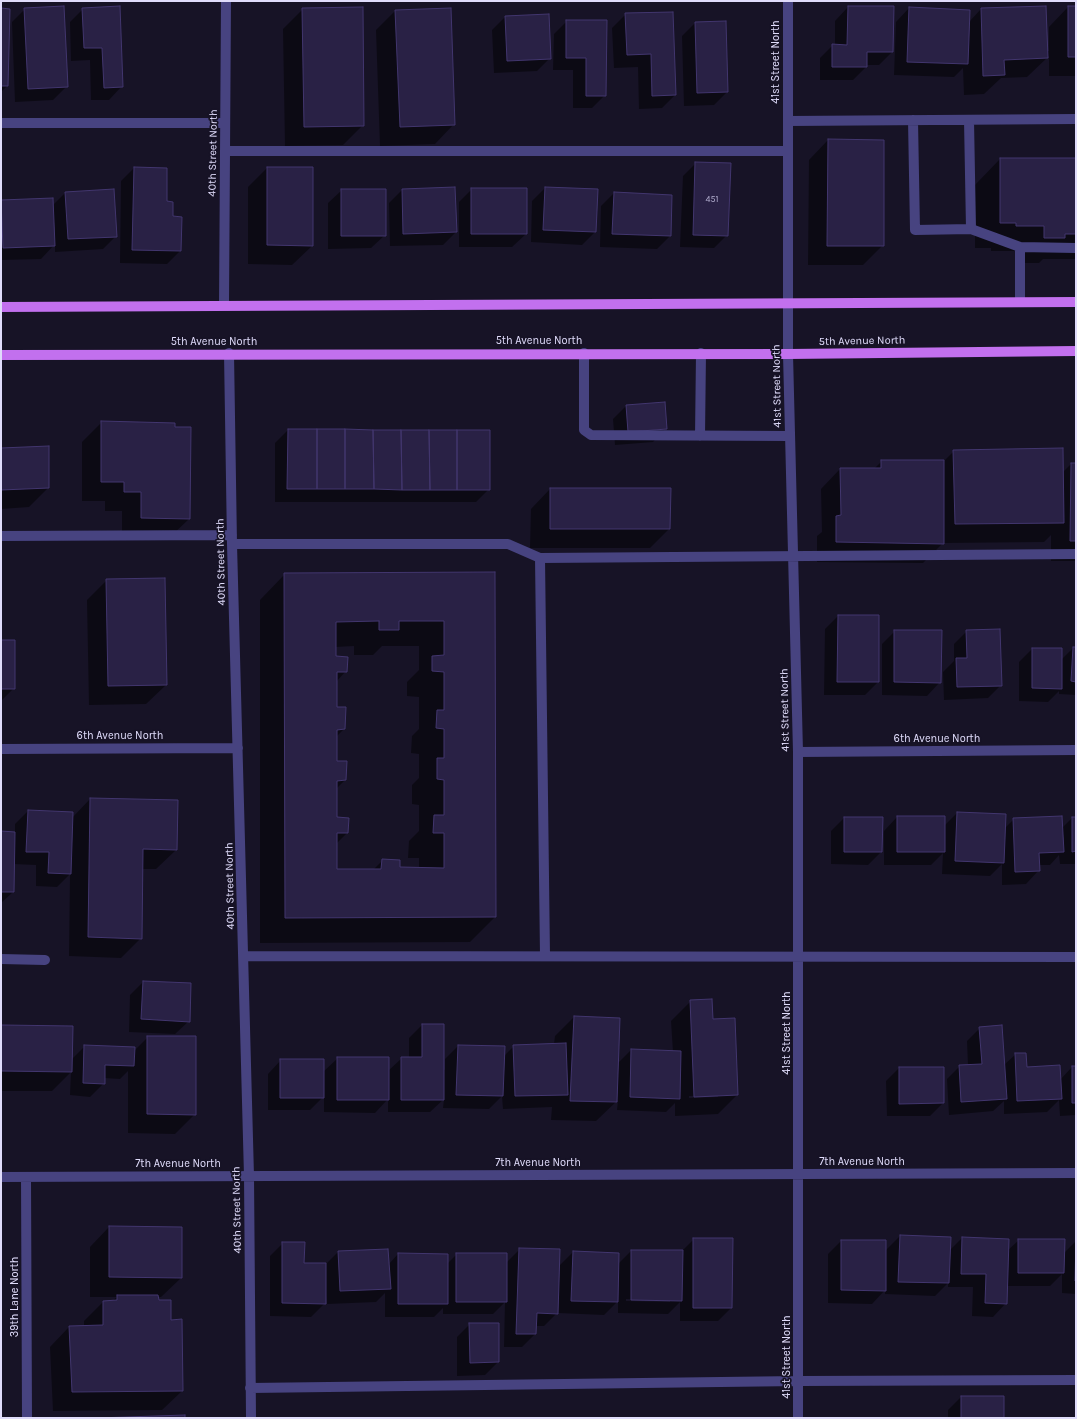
<!DOCTYPE html>
<html>
<head>
<meta charset="utf-8">
<style>
  body { margin:0 }
  #map { position:relative; width:1077px; height:1419px; overflow:hidden; background:#171326; font-family:Karla,sans-serif }
  canvas { display:block }
  .frame { position:absolute; inset:0; border:2px solid #e0dcfb; pointer-events:none }
</style>
</head>
<body>
<div id="map">
<canvas width="1077" height="1419"></canvas>
<div class="frame"></div>
</div>
<script>
const ctx = document.querySelector('canvas').getContext('2d');
ctx.lineJoin = 'round';
function fillPath(path, color) { ctx.fillStyle = color; ctx.fill(path, 'evenodd'); }
const toPath = rows => new Path2D(rows.map(r => 'M' + r).join(''));
function trace(path, color, width, dash) { ctx.strokeStyle = color; ctx.lineWidth = width; ctx.lineCap = dash ? 'butt' : 'round'; ctx.setLineDash(dash || []); ctx.stroke(path); }
function drawText(font, color, halo, rows, align = 'center') {
  ctx.font = font + ' Karla,sans-serif'; ctx.lineWidth = 3.5; ctx.setLineDash([]); ctx.textBaseline = 'middle'; ctx.strokeStyle = halo; ctx.fillStyle = color; for (const [text, x, y, turn = 0] of rows) {
    ctx.save(); ctx.translate(x, y); ctx.rotate((+turn || 0) * Math.PI / 180); ctx.textAlign = isNaN(turn) ? turn : align; if (halo) ctx.strokeText(text, 0, 0); ctx.fillText(text, 0, 0); ctx.restore();
  }
}
const shadow = toPath([
  [848,7,892,52,879,65,866,65,866,67,853,80,820,80,820,58,833,45,835,45,835,21],
  [1068,7,1076,7,1076,76,1049,76,1049,56,1027,77,1001,78,984,94,964,95,963,68,954,77,894,75,896,22,909,8,969,22,981,9,1047,51,1049,51,1049,27],
  [1,9,7,86,1,92],
  [25,9,66,87,53,100,15,102,12,22],
  [83,9,122,86,109,100,91,100,90,60,71,61,70,22],
  [303,9,363,125,343,145,285,146,283,29],
  [395,11,454,124,435,144,380,146,376,30],
  [672,13,675,95,662,108,639,109,638,67,614,68,612,28,626,14],
  [505,17,550,58,537,71,494,73,492,30],
  [567,21,606,21,605,95,592,108,573,108,573,70,553,70,554,34],
  [725,22,727,92,714,105,684,106,682,36,695,23],
  [828,140,883,245,863,265,808,265,809,160],
  [1000,159,1076,159,1076,259,1043,259,1039,263,1019,263,1019,251,991,251,991,248,975,248,975,185],
  [696,163,727,235,714,248,680,247,683,176],
  [134,168,166,202,172,217,180,251,167,264,120,263,121,181],
  [267,168,312,246,292,265,248,264,248,187],
  [545,188,595,232,582,245,531,242,532,201],
  [472,189,526,234,512,247,459,247,459,202],
  [342,190,385,235,371,248,328,249,328,203],
  [402,190,456,232,443,245,390,246,389,203],
  [65,193,116,236,103,249,55,252,55,244,41,259,1,260,1,202,52,206],
  [614,193,670,236,657,249,600,247,601,206],
  [664,403,666,428,653,442,615,445,613,419,626,406],
  [102,422,189,519,169,538,122,537,122,511,105,511,105,501,82,501,82,442],
  [288,430,489,489,476,502,275,502,275,443],
  [1,449,48,488,29,507,1,509],
  [954,451,1062,473,1071,464,1076,464,1076,561,1051,561,1051,535,1044,542,943,543,923,563,817,562,817,536,822,532,821,489,840,469,874,469,882,461,944,461],
  [550,489,669,529,650,548,530,548,531,509],
  [494,573,495,917,470,942,260,943,260,600,285,574],
  [354,646,354,655,373,655,382,646,419,646,419,670,407,682,407,696,419,697,419,729,412,736,411,753,419,754,419,778,412,785,412,804,419,805,419,831,409,841,408,858,419,858,419,868,399,868,383,860,373,870,336,870,336,844,347,833,348,819,336,818,336,789,345,780,336,762,336,737,344,729,336,708,336,682,346,671,335,656,335,647],
  [107,580,166,685,146,704,89,705,87,600],
  [838,616,878,682,865,695,824,695,825,629],
  [895,631,940,682,927,696,882,695,882,644],
  [967,631,1001,685,988,698,944,700,943,672,954,661,954,644],
  [1,641,14,688,1,701],
  [1073,648,1076,648,1076,695,1059,694,1059,691,1048,702,1019,701,1019,662,1032,649,1061,660],
  [90,799,176,850,156,869,142,869,141,938,121,958,69,956,70,874,57,887,36,886,36,865,13,864,13,892,1,903,1,832,15,833,15,824,28,811,72,818],
  [957,813,1004,829,1014,819,1062,828,1072,818,1076,818,1076,864,1060,864,1059,855,1050,865,1039,865,1039,870,1026,884,1002,885,1002,864,990,876,942,874,943,853,931,865,884,865,884,831,897,817,944,826],
  [844,818,881,852,868,865,831,864,831,831],
  [143,982,189,1021,175,1034,129,1032,130,995],
  [691,1001,712,1020,737,1095,718,1114,675,1116,675,1103,666,1112,617,1110,618,1100,596,1121,551,1120,552,1107,503,1109,502,1096,489,1109,443,1108,444,1099,430,1112,388,1112,388,1099,375,1113,324,1112,324,1096,310,1110,268,1110,268,1074,281,1060,323,1072,338,1058,388,1071,402,1058,409,1058,409,1038,422,1025,443,1069,445,1070,445,1059,458,1046,504,1056,514,1046,554,1044,555,1036,574,1017,617,1064,631,1050,673,1052,671,1021],
  [718,1095,718,1097,689,1098,689,1096],
  [1,1026,72,1059,85,1046,134,1051,148,1037,195,1114,175,1134,128,1133,128,1071,120,1079,104,1078,104,1083,90,1097,70,1095,71,1072,52,1091,1,1091],
  [980,1028,1004,1065,1016,1054,1026,1068,1060,1080,1072,1067,1076,1067,1076,1115,1060,1116,1059,1100,1047,1112,1004,1114,1004,1101,993,1111,949,1115,947,1079,960,1066,968,1065,967,1041],
  [899,1068,943,1103,930,1116,887,1116,886,1081],
  [109,1227,181,1278,161,1297,158,1297,158,1301,170,1321,182,1391,162,1410,53,1411,50,1347,69,1327,84,1327,84,1321,103,1302,112,1301,117,1297,90,1297,90,1247],
  [900,1236,949,1251,962,1238,1007,1251,1019,1240,1064,1253,1076,1241,1076,1294,1062,1293,1062,1274,1050,1286,1006,1286,1006,1303,993,1317,972,1316,973,1287,948,1287,948,1283,935,1296,885,1294,885,1290,872,1304,828,1303,828,1254,841,1241,885,1251],
  [694,1239,732,1239,731,1308,718,1321,680,1321,680,1302,668,1314,618,1313,618,1301,604,1315,558,1313,558,1312,544,1326,536,1326,535,1334,522,1347,504,1347,505,1302,493,1314,443,1314,443,1308,434,1317,385,1317,385,1293,376,1302,327,1304,326,1295,325,1295,325,1303,311,1317,270,1316,270,1256,283,1243,303,1264,326,1264,338,1252,388,1265,398,1254,447,1264,457,1254,506,1263,520,1249,558,1267,573,1252,618,1254,618,1264,631,1251,682,1251],
  [626,1299,670,1300,670,1302,626,1301],
  [470,1324,498,1324,498,1362,485,1375,457,1376,457,1337],
  [961,1397,1003,1418,948,1418,948,1410]
]);
const building = toPath([
  [64,6,68,87,28,89,24,8,64,6],
  [120,6,123,87,104,88,102,48,84,48,82,8,120,6],
  [848,6,894,6,893,52,867,52,867,67,832,67,832,44,847,45,848,6],
  [1046,6,1048,58,1004,60,1005,75,983,76,981,8,1046,6],
  [1068,6,1076,6,1076,57,1068,57,1068,6],
  [363,7,364,126,304,127,302,8,363,7],
  [909,7,970,10,968,64,907,62,909,7],
  [1,8,10,9,8,86,1,86,1,8],
  [451,8,455,125,400,127,395,10,451,8],
  [673,12,676,95,652,96,651,54,627,55,625,13,673,12],
  [549,14,551,59,507,61,505,16,549,14],
  [566,20,607,20,606,96,586,96,586,58,566,58,566,20],
  [726,21,728,92,697,93,695,22,726,21],
  [828,139,884,140,884,246,827,246,828,139],
  [1000,158,1076,158,1076,234,1065,234,1065,238,1044,238,1044,226,1016,226,1016,223,1000,223,1000,158],
  [695,162,731,163,728,236,693,235,695,162],
  [134,167,167,168,167,201,173,202,173,216,182,217,181,251,132,250,134,167],
  [267,167,313,167,313,246,267,245,267,167],
  [455,187,457,232,403,234,402,189,455,187],
  [545,187,598,189,596,232,543,230,545,187],
  [471,188,527,188,527,234,471,234,471,188],
  [114,189,117,237,68,239,65,192,114,189],
  [341,189,386,189,386,236,341,236,341,189],
  [614,192,672,195,671,236,612,234,614,192],
  [53,198,55,246,3,248,1,200,53,198],
  [665,402,667,429,628,432,626,405,665,402],
  [101,421,175,423,175,427,191,427,190,519,141,518,141,492,124,492,124,482,101,482,101,421],
  [288,429,317,429,317,489,287,489,288,429],
  [317,429,345,429,345,489,317,489,317,429],
  [345,429,373,430,374,489,345,489,345,429],
  [373,430,401,430,402,490,374,489,373,430],
  [401,430,429,430,430,490,402,490,401,430],
  [429,430,457,430,457,490,430,490,429,430],
  [457,430,490,430,490,490,457,490,457,430],
  [49,446,49,488,1,490,1,448,49,446],
  [1063,448,1064,523,955,524,953,450,1063,448],
  [881,460,944,460,944,544,836,542,836,516,841,515,840,468,881,468,881,460],
  [1071,463,1076,463,1076,541,1070,541,1071,463],
  [550,488,671,488,670,529,550,529,550,488],
  [495,572,496,917,285,918,284,573,495,572],
  [379,621,379,630,399,630,399,621,444,621,444,655,432,656,432,671,444,672,444,710,437,710,436,728,444,729,444,758,437,758,437,779,444,780,444,815,434,815,433,833,444,833,444,868,400,867,400,860,382,859,381,869,337,869,337,833,348,833,349,818,337,817,337,781,346,780,347,761,337,761,337,730,345,729,346,707,337,707,337,672,347,672,348,657,336,656,336,622,379,621],
  [165,578,167,685,108,686,106,579,165,578],
  [838,615,879,615,879,682,837,682,838,615],
  [1000,629,1002,686,957,687,956,658,967,658,966,630,1000,629],
  [894,630,942,630,941,683,894,682,894,630],
  [1,640,15,640,15,689,1,689,1,640],
  [1073,647,1076,647,1076,682,1071,681,1073,647],
  [1032,648,1062,648,1062,689,1032,688,1032,648],
  [90,798,178,800,177,850,143,849,142,939,88,937,90,798],
  [28,810,73,812,71,874,48,873,49,852,26,852,28,810],
  [957,812,1006,814,1004,863,955,861,957,812],
  [897,816,945,816,945,852,897,852,897,816],
  [1062,816,1064,852,1039,853,1040,871,1015,872,1013,818,1062,816],
  [844,817,883,817,882,852,844,852,844,817],
  [1072,817,1076,817,1076,851,1072,852,1072,817],
  [1,831,15,832,14,892,1,892,1,831],
  [143,981,191,983,190,1022,141,1019,143,981],
  [712,999,713,1019,735,1018,738,1095,694,1097,690,1000,712,999],
  [574,1016,620,1018,617,1102,570,1101,574,1016],
  [422,1024,444,1024,444,1100,401,1100,401,1057,422,1057,422,1024],
  [1,1025,73,1026,72,1072,1,1071,1,1025],
  [1002,1025,1007,1099,961,1102,959,1065,982,1064,979,1027,1002,1025],
  [147,1036,196,1036,196,1115,147,1114,147,1036],
  [566,1043,568,1095,515,1096,513,1045,566,1043],
  [84,1045,135,1047,134,1066,105,1065,105,1084,83,1083,84,1045],
  [458,1045,505,1046,503,1096,456,1095,458,1045],
  [631,1049,681,1051,680,1099,630,1097,631,1049],
  [1015,1053,1026,1053,1027,1067,1060,1065,1062,1099,1017,1101,1015,1053],
  [337,1057,389,1057,389,1100,337,1100,337,1057],
  [280,1059,324,1059,324,1098,280,1098,280,1059],
  [1072,1066,1076,1066,1076,1103,1072,1103,1072,1066],
  [899,1067,944,1067,944,1103,899,1104,899,1067],
  [109,1226,182,1227,182,1278,109,1277,109,1226],
  [900,1235,951,1237,949,1283,898,1282,900,1235],
  [962,1237,1009,1239,1007,1304,985,1303,986,1274,961,1274,962,1237],
  [693,1238,733,1238,732,1308,693,1308,693,1238],
  [1018,1239,1065,1239,1064,1273,1018,1273,1018,1239],
  [841,1240,886,1240,886,1291,841,1290,841,1240],
  [1076,1240,1076,1281,1075,1281,1076,1240],
  [282,1242,305,1242,304,1263,326,1263,326,1304,282,1303,282,1242],
  [519,1248,560,1249,558,1314,537,1313,536,1334,516,1334,519,1248],
  [388,1249,391,1289,340,1291,338,1251,388,1249],
  [631,1250,683,1250,682,1301,631,1300,631,1250],
  [573,1251,619,1253,618,1302,571,1301,573,1251],
  [398,1253,448,1254,448,1304,398,1304,398,1253],
  [456,1253,507,1253,507,1302,456,1302,456,1253],
  [117,1295,158,1295,159,1300,171,1300,171,1320,182,1319,183,1391,72,1392,69,1326,103,1325,103,1301,117,1300,117,1295],
  [469,1323,499,1323,499,1362,470,1363,469,1323],
  [961,1396,1004,1396,1004,1418,961,1418,961,1396],
  [185,1415,185,1418,96,1418,185,1415]
]);
const minor = toPath([
  [788,1,788,354,798,752,798,1418],
  [913,120,915,230,971,229,1020,247,1076,248],
  [969,120,971,229],
  [788,121,1076,119],
  [1,123,225,123],
  [225,151,788,151],
  [1020,247,1020,302],
  [224,305,226,1],
  [229,353,232,544,249,1176,251,1418],
  [584,353,584,430,591,435,790,436],
  [700,436,701,353],
  [1,536,232,535],
  [232,544,508,544,540,558],
  [1,749,238,748],
  [798,752,1076,750],
  [243,956,1076,957],
  [545,956,540,558,1076,554],
  [1,959,45,960],
  [1,1177,1076,1173],
  [26,1177,27,1418],
  [250,1388,799,1381,1076,1380]
]);
const major = toPath([
  [1,307,1076,302],
  [1,355,788,354,1076,351]
]);
const numberNames = [
  ["451",712,199]
];
const streetNames = [
  ["41st Street North",776,62,-90],
  ["40th Street North",213,153,-89],
  ["5th Avenue North",539,341],
  ["5th Avenue North",862,341,-1],
  ["5th Avenue North",214,342],
  ["41st Street North",777,386,-91],
  ["40th Street North",221,562,-91],
  ["41st Street North",785,710,-91],
  ["6th Avenue North",120,736],
  ["6th Avenue North",937,739],
  ["40th Street North",230,886,-91],
  ["41st Street North",787,1033,-90],
  ["7th Avenue North",862,1162],
  ["7th Avenue North",538,1163],
  ["7th Avenue North",178,1164],
  ["40th Street North",237,1210,-91],
  ["39th Lane North",15,1297,-90],
  ["41st Street North",787,1357,-90]
];
fillPath(shadow, '#0007');
fillPath(building, '#292145');
trace(building, '#42366e', 1);
trace(minor, '#474380', 10);
trace(major, '#c270ee', 10);
drawText('9px', '#b2adce', null, numberNames);
drawText('11px', '#e0dcfb', '#171326', streetNames);
</script>
</body>
</html>
